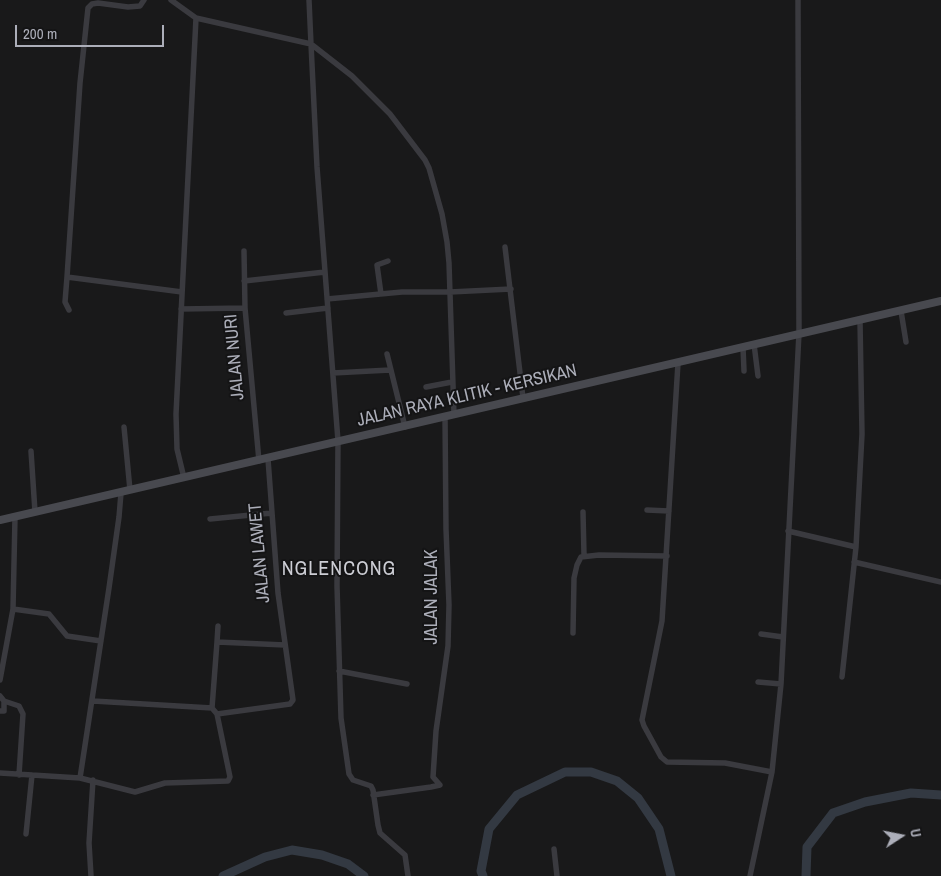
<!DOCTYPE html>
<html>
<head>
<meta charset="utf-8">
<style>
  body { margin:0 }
  #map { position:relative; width:941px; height:876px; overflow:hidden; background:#19191a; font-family:"Archivo Narrow",sans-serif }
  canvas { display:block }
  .north { position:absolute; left:876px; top:811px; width:50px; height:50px; -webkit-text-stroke:4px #141415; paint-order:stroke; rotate:79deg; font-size:14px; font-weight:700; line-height:20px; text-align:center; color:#acaeb9 }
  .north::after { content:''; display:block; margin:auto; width:18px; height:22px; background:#acaeb9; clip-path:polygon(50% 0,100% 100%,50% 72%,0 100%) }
  .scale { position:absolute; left:15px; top:25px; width:149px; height:22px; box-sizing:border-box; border:2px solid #acaeb9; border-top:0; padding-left:6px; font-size:15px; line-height:18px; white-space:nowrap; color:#acaeb9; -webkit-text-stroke:4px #141415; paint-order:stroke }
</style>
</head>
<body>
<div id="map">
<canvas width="941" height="876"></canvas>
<div class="north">U</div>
<div class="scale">200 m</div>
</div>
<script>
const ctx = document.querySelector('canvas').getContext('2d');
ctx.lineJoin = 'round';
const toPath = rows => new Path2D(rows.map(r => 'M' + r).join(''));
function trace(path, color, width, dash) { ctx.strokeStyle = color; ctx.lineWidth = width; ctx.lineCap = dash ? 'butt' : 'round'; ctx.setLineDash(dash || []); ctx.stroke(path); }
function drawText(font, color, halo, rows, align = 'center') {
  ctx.font = font + ' "Archivo Narrow",sans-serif'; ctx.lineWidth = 4; ctx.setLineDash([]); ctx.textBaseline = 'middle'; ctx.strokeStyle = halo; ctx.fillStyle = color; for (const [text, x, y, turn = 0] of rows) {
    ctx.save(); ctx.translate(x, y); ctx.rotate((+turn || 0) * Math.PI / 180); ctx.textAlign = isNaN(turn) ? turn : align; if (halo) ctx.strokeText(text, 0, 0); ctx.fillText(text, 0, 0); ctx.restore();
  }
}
const river = toPath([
  [223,876,265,857,292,850,322,855,348,864,364,876],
  [483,876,481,871,489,829,517,795,565,772,591,772,617,781,638,798,659,829,671,876],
  [806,876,807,847,833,813,865,802,911,793,941,795]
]);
const street = toPath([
  [144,0,140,6,128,7,98,3,92,4,88,8,80,83,67,277,182,292],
  [171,0,196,18,176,414,177,449,184,478],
  [309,0,311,44,352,76,390,114,425,160,429,168,442,214,447,242,449,263,454,415],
  [196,18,311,44,317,167,338,441,337,586,341,718,349,774,353,780,371,786,373,790,378,825,380,833,405,855,408,876],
  [505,247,523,398],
  [244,251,245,308,259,461],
  [67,277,65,302,69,310],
  [244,281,325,272],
  [381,294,377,265,388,261],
  [327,299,402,292,450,292,511,289],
  [181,309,245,308],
  [901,311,906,342],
  [286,313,328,308],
  [754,344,758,376],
  [743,347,744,371],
  [387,354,405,427],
  [678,363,662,621,642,720,644,726,661,757,667,762,725,763,772,772],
  [333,373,390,370],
  [426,387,452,382],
  [124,427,130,490],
  [31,451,35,512],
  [647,510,669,511],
  [583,512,584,555],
  [210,519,272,513],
  [788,531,856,547],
  [854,562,941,582],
  [13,609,49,614,67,636,101,641],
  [573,633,574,578,577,565,581,557,599,555,667,556],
  [761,634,783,637],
  [217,642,218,626],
  [339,671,407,684],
  [842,677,856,547,862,434,860,321],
  [0,680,13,609,15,517],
  [758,682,781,684],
  [0,696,4,701,19,706,23,714,19,775],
  [93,701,212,708],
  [0,711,4,711,4,701],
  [217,714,290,704,293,700,278,593,268,459],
  [0,773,80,778,135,792,165,783,228,781,230,777,217,714,212,708,217,642,285,645],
  [80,778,109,588,119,517,121,493],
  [373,795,431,787,440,785,433,777,436,731,448,646,449,605,446,529,445,416],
  [26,834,32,775],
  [554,849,557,876],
  [91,876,89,843,93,780],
  [750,876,772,772,781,684,799,333,798,0]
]);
const secondary = toPath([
  [0,520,941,301]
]);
const streetNames = [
  ["JALAN NURI",235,357,-95],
  ["JALAN RAYA KLITIK - KERSIKAN",467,396,-13],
  ["JALAN LAWET",260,553,-95],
  ["JALAN JALAK",432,597,-90]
];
const quarterNames = [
  ["NGLENCONG",339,570]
];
trace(river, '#333942', 9);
trace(street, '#3a3a3f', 5.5);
trace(secondary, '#48494f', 8);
drawText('18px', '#acaeb9', '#141415', streetNames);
ctx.letterSpacing = '1px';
drawText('20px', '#cdced5', '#141415', quarterNames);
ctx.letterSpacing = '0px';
</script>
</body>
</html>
